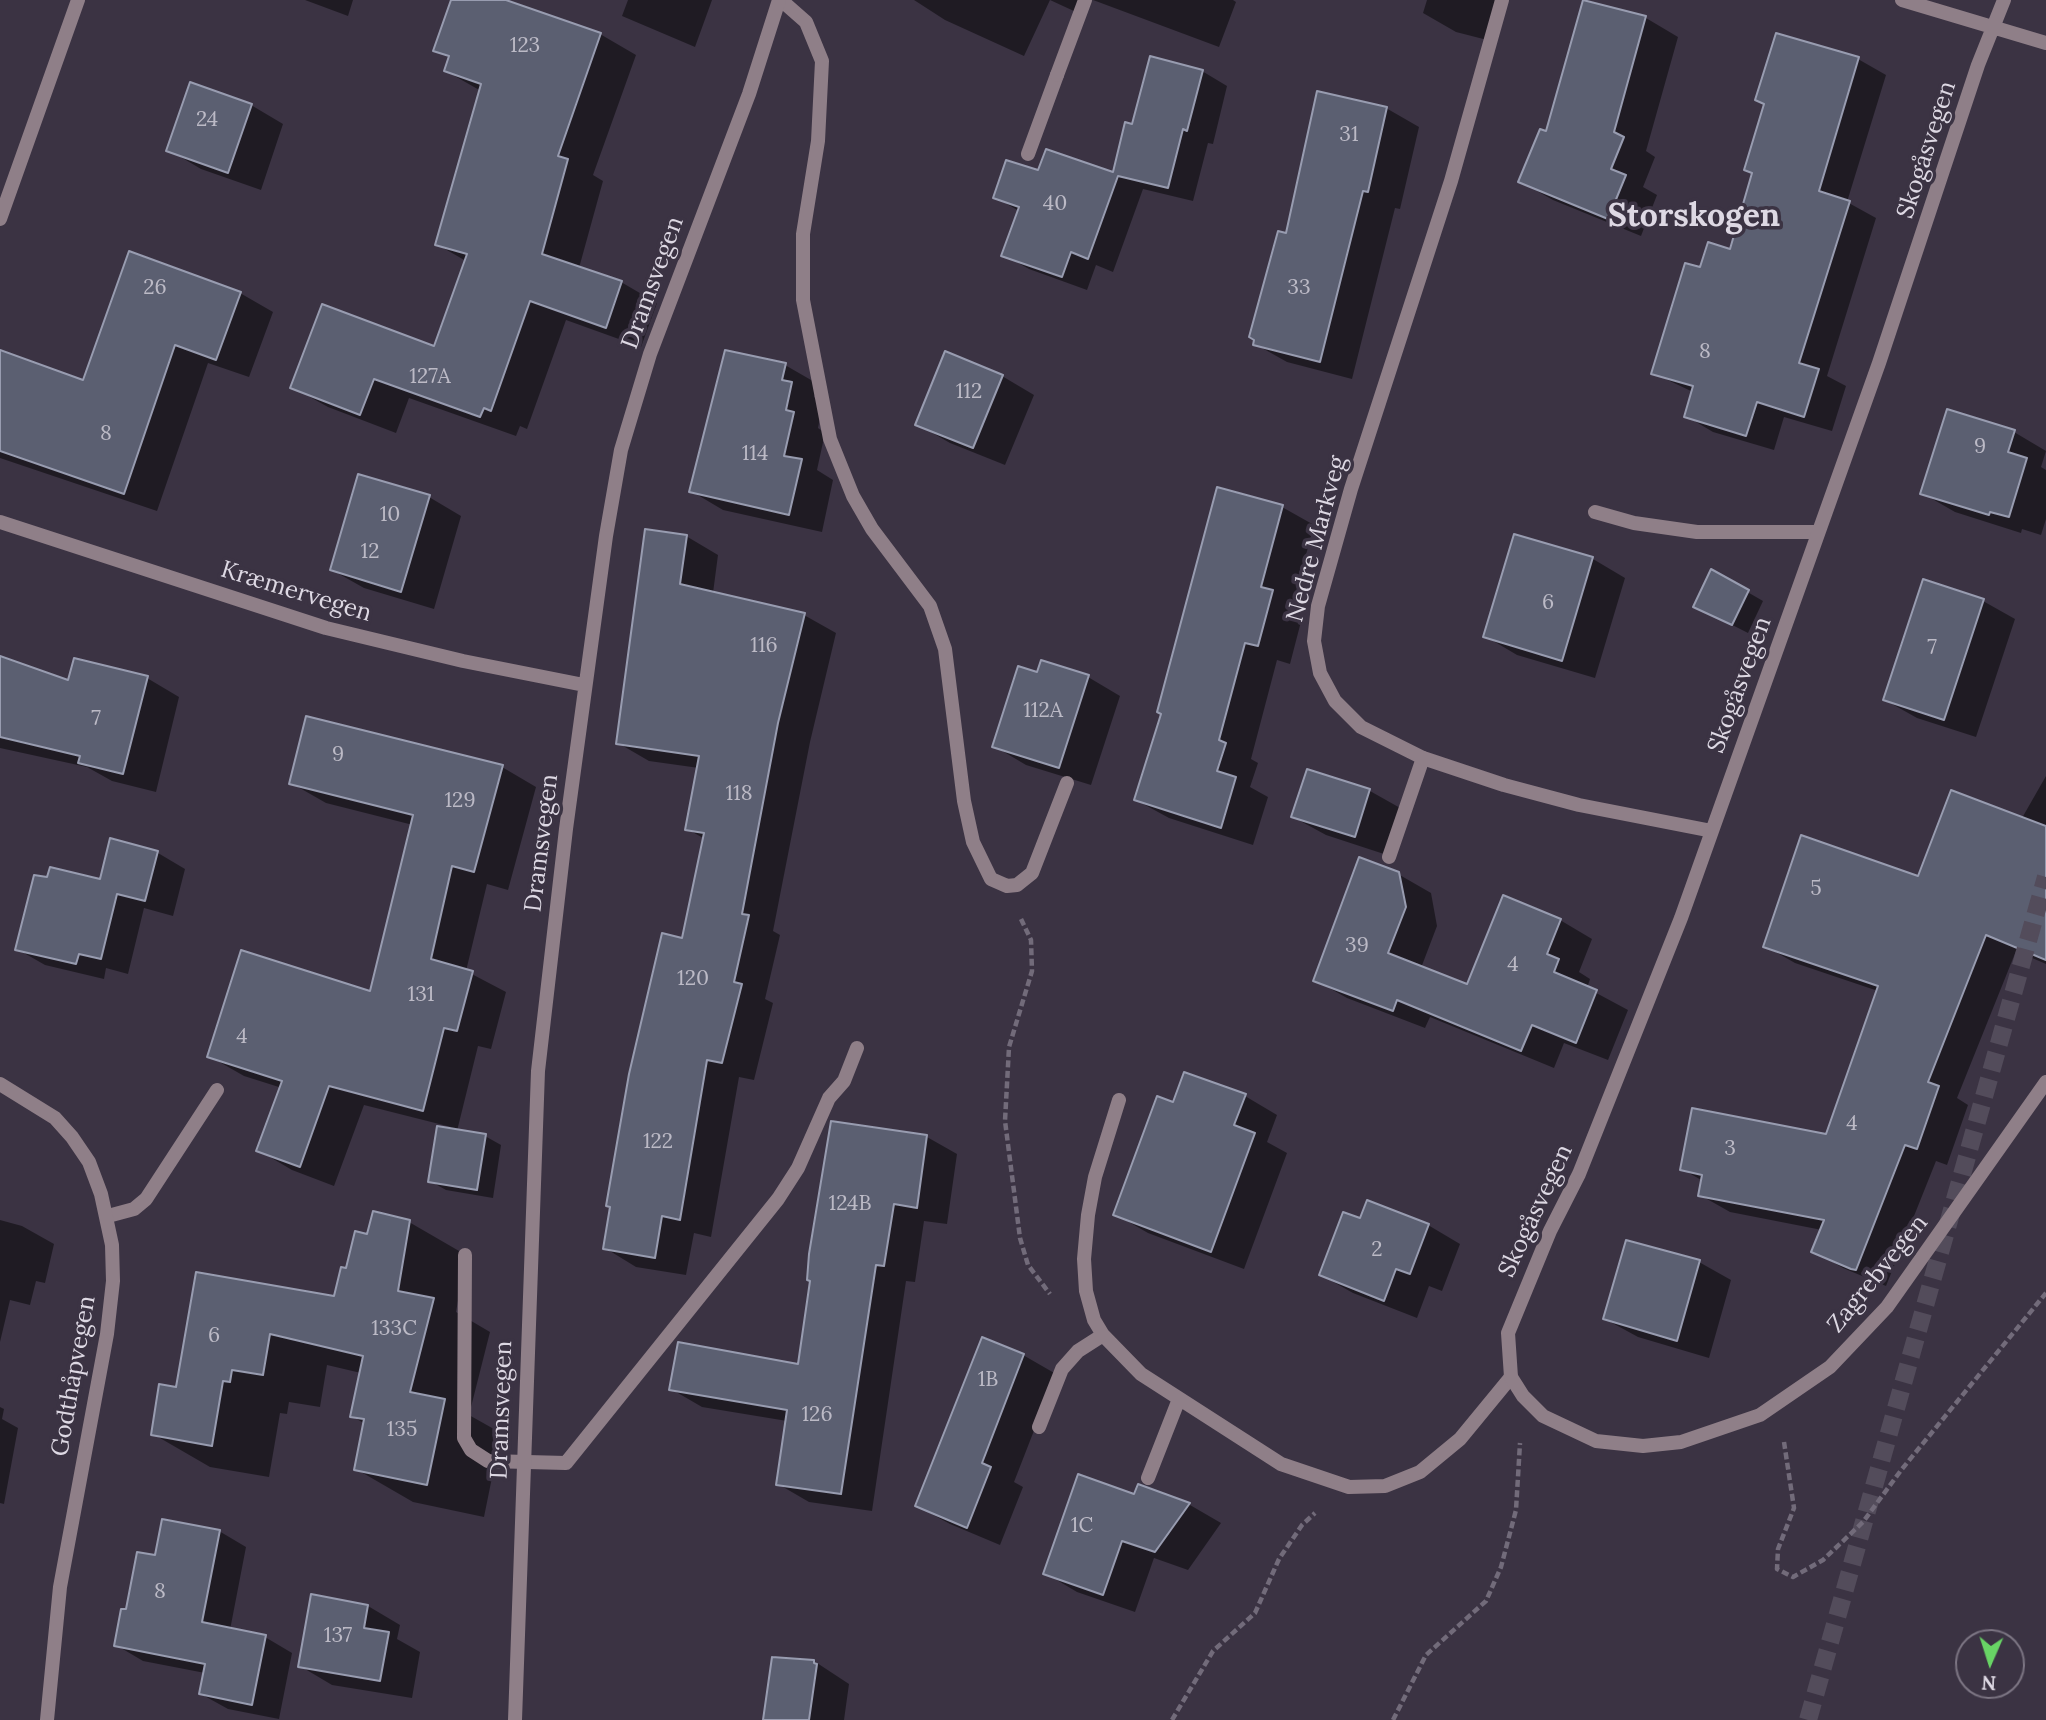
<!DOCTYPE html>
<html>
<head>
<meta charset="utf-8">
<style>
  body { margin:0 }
  #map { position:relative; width:2046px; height:1720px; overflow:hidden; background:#3b3343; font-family:Lora,serif }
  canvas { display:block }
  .north { position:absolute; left:1955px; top:1629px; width:70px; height:70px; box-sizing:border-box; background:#3b3343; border:2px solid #7c7583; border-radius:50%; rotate:183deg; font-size:19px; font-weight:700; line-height:28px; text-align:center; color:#ddd8e3 }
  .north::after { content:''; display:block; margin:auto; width:24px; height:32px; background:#68d465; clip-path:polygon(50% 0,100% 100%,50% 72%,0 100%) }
</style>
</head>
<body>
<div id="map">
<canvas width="2046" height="1720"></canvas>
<div class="north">N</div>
</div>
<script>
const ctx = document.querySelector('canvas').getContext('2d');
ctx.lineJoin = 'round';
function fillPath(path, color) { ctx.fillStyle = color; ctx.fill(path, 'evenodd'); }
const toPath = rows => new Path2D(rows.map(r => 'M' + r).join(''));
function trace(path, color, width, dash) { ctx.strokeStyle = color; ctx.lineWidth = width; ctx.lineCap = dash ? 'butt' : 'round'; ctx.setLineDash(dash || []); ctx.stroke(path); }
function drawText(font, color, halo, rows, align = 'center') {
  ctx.font = font + ' Lora,serif'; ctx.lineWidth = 7; ctx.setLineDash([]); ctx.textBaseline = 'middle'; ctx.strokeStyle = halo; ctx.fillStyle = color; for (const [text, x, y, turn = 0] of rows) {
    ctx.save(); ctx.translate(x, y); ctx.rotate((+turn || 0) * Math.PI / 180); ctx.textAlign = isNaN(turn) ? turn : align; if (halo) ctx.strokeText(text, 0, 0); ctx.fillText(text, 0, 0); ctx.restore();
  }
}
const shadow = toPath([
  [305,0,353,0,348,16],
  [453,0,501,0,600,34,636,55,593,175,603,181,579,268,621,282,657,303,641,347,566,320,527,429,520,426,516,436,409,398,396,433,328,407,292,387,435,349,466,261,438,245,481,91,446,71,450,58,436,50],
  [628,0,712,0,695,47,622,16],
  [914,0,1082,0,1076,12,1050,0,1024,56,945,20],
  [1093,0,1233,0,1236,2,1219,47],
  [1427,0,1505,0,1495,42,1456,32,1423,13],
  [1584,0,1646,18,1678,37,1646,151,1655,157,1643,187,1657,195,1641,236,1553,200,1521,182,1547,134],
  [1858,59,1886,75,1847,202,1876,218,1827,376,1846,386,1832,431,1784,417,1774,450,1713,432,1686,416,1693,392,1653,373,1701,269,1731,251],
  [1202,71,1227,86,1213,144,1208,143,1193,201,1143,189,1113,272,1096,265,1087,290,1029,269,1004,255,1019,211,995,197,1039,172,1114,174,1133,126],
  [251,105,283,124,261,190,201,169,169,150],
  [1386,108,1419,127,1400,209,1395,208,1352,379,1287,362,1255,344,1287,235],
  [240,293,273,312,249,377,208,363,157,511,0,458,0,352,85,382],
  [785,365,818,384,814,397,823,402,818,428,825,433,817,470,833,480,822,532,723,510,691,491],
  [1002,376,1034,395,1005,465,950,443,917,424],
  [2014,432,2046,451,2041,467,2046,470,2046,519,2041,535,2022,529,2021,533,1955,512,1922,493],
  [429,497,461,516,434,609,364,588,332,570],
  [1282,507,1314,525,1293,603,1304,610,1290,664,1277,660,1251,759,1258,763,1250,787,1268,797,1253,845,1169,818,1136,800],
  [686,536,718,555,713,593,804,615,836,633,810,742,773,931,780,935,765,999,773,1003,754,1080,739,1077,711,1237,694,1233,686,1275,636,1267,605,1248,612,1208,683,940,705,839,687,829,699,768,649,761,618,743],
  [1515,536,1593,559,1625,578,1595,678,1517,655,1485,636],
  [1711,571,1763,601,1748,633,1695,606],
  [1983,601,2015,619,1976,737,1917,718,1885,700],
  [0,658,69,683,147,678,179,697,156,792,112,781,87,767,0,748],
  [1038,674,1088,677,1120,696,1091,785,1026,765,994,746],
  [502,767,536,787,508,890,487,884,466,971,506,992,491,1049,478,1046,457,1131,485,1136,501,1145,493,1198,446,1190,430,1181,451,1127,364,1105,334,1186,292,1170,258,1150,282,1088,244,1076,209,1056,371,993,413,825,326,803,291,783],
  [1308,771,1370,791,1402,809,1387,855,1326,835,1293,817],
  [2046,776,2046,964,2016,951,1957,1098,1968,1105,1947,1165,1936,1161,1886,1286,1843,1268,1814,1251,1822,1230,1730,1212,1700,1195,1703,1181,1682,1169,1827,1136,1878,991,1795,963,1765,946,1919,878,2022,818],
  [112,841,158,853,185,869,173,916,144,908,128,974,106,968,104,979,45,965,17,949,101,881],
  [1398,874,1431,893,1437,926,1421,968,1468,986,1560,920,1592,939,1579,972,1590,979,1587,988,1628,1010,1608,1060,1564,1043,1554,1068,1430,1017,1425,1028,1347,998,1315,980],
  [1245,1096,1277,1115,1267,1142,1287,1153,1244,1269,1148,1233,1115,1214,1174,1104],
  [832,1123,927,1137,957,1154,947,1224,924,1221,915,1282,906,1281,872,1511,809,1502,778,1484,787,1421,702,1407,671,1389,800,1366],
  [0,1220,22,1226,54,1244,45,1283,36,1281,30,1305,10,1300,0,1342],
  [1361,1221,1428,1225,1460,1244,1442,1291,1429,1286,1417,1318,1353,1293,1321,1275],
  [409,1222,466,1255,456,1312,490,1332,469,1415,501,1433,484,1517,413,1502,356,1469,365,1424,352,1416,361,1373,327,1365,320,1407,289,1402,287,1414,280,1413,269,1477,210,1467,153,1434,178,1389,197,1274,336,1298,347,1271,368,1236],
  [1699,1262,1731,1280,1709,1358,1638,1337,1605,1319],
  [1023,1355,1056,1374,1014,1482,1023,1487,1000,1545,950,1524,917,1506],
  [0,1407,4,1409,2,1419,18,1428,4,1504,0,1503],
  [1139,1487,1190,1505,1221,1523,1188,1570,1154,1558,1135,1612,1077,1592,1045,1573,1135,1496],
  [219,1531,246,1547,230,1630,265,1637,292,1653,279,1719,228,1709,201,1694,205,1673,143,1661,116,1645,128,1611,156,1558],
  [368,1606,400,1625,397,1639,420,1652,412,1698,332,1685,300,1666],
  [814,1661,849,1684,844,1720,764,1720]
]);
const building = toPath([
  [451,0,506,0,601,33,558,156,568,159,542,254,622,281,606,328,530,301,491,411,484,408,480,417,374,379,360,415,290,388,322,304,434,346,467,254,435,245,481,84,444,71,449,56,433,51,451,0],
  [1583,0,1646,16,1614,132,1624,137,1611,169,1626,175,1608,219,1518,182,1540,129,1546,131,1583,0],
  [1776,33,1859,57,1819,191,1850,201,1799,363,1819,369,1804,417,1757,402,1746,436,1684,417,1693,386,1651,374,1685,263,1700,267,1708,242,1730,249,1752,173,1744,170,1764,104,1755,100,1776,33],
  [1150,56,1203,70,1187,131,1183,129,1168,188,1118,176,1088,259,1071,252,1062,277,1001,256,1019,207,993,198,1006,160,1038,170,1046,149,1113,172,1125,122,1132,124,1150,56],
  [190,82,252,104,228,173,166,151,190,82],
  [1317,91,1387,107,1368,192,1363,191,1320,362,1253,345,1254,340,1249,337,1278,231,1286,233,1317,91],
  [129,251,241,292,216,360,175,345,124,494,0,451,0,350,83,380,129,251],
  [725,350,786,363,782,380,792,382,786,410,794,412,784,456,802,459,789,515,689,492,725,350],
  [945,351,1003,375,973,448,915,425,945,351],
  [1947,409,2015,430,2008,452,2027,458,2009,517,1990,512,1989,515,1920,494,1947,409],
  [358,474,430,495,401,592,330,570,358,474],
  [1217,487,1283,505,1261,587,1273,590,1258,646,1245,643,1219,740,1226,743,1217,771,1236,777,1221,828,1134,800,1161,714,1157,712,1217,487],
  [645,529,687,535,680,584,805,613,778,723,742,914,749,915,734,982,742,984,722,1063,707,1060,680,1220,662,1216,655,1258,603,1249,610,1207,606,1206,629,1074,662,933,682,938,704,833,685,830,699,756,616,744,645,529],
  [1514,534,1593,557,1562,661,1483,637,1514,534],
  [1711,569,1749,590,1732,625,1693,607,1711,569],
  [1923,579,1984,599,1944,720,1883,700,1923,579],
  [0,656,68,680,74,658,148,676,123,774,78,763,80,756,0,737,0,656],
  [1041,660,1089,675,1059,768,992,747,1018,666,1037,672,1041,660],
  [306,716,503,765,474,872,452,866,431,959,473,971,457,1031,444,1028,423,1111,329,1086,300,1167,256,1151,282,1081,207,1057,241,950,370,991,413,815,289,784,306,716],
  [1307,769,1370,789,1355,837,1291,817,1307,769],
  [1951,790,2046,826,2046,960,1986,935,1928,1082,1939,1086,1917,1149,1905,1145,1856,1270,1851,1269,1811,1252,1824,1220,1698,1196,1702,1175,1680,1170,1692,1108,1826,1134,1878,986,1763,947,1801,835,1918,876,1951,790],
  [110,838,158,851,145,901,117,894,101,959,79,954,76,964,15,950,34,875,47,877,50,867,100,879,110,838],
  [1359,857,1399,872,1406,907,1388,953,1467,984,1503,895,1561,919,1547,954,1559,959,1554,972,1597,990,1576,1043,1532,1025,1521,1051,1397,1000,1393,1011,1313,981,1359,857],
  [1184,1072,1246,1094,1234,1125,1255,1133,1211,1252,1113,1215,1157,1096,1173,1102,1184,1072],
  [831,1121,927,1135,917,1208,894,1204,884,1266,876,1265,841,1494,776,1485,787,1410,669,1390,678,1342,798,1364,810,1281,807,1280,809,1254,831,1121],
  [437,1126,486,1134,477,1190,428,1182,437,1126],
  [1367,1200,1429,1224,1410,1274,1396,1269,1384,1301,1319,1275,1343,1212,1360,1218,1367,1200],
  [373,1211,410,1220,398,1291,434,1298,410,1392,445,1399,427,1485,354,1470,364,1419,350,1417,363,1356,270,1334,263,1375,232,1370,230,1382,223,1381,212,1446,151,1435,159,1384,176,1387,196,1272,334,1296,341,1267,346,1268,355,1231,367,1234,373,1211],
  [1626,1240,1700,1260,1677,1341,1603,1319,1626,1240],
  [982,1337,1024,1354,982,1463,991,1467,967,1528,915,1506,982,1337],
  [1078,1474,1134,1494,1138,1484,1190,1503,1155,1552,1122,1541,1103,1595,1043,1574,1078,1474],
  [162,1519,220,1530,202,1622,266,1635,252,1705,199,1694,205,1664,114,1646,121,1609,126,1609,137,1552,155,1555,162,1519],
  [311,1594,368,1605,364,1628,389,1632,380,1681,298,1667,311,1594],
  [772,1657,814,1660,814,1663,817,1664,809,1720,763,1720,772,1657]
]);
const primaryTunnel = toPath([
  [1808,1720,2046,877]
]);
const path = toPath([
  [1021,919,1031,940,1032,971,1009,1047,1005,1121,1020,1238,1028,1265,1050,1294],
  [1784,1442,1794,1508,1778,1549,1777,1569,1793,1577,1823,1560,1863,1522,1902,1469,2046,1293],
  [1172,1720,1213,1651,1255,1613,1279,1559,1302,1525,1315,1513],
  [1393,1720,1426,1655,1486,1601,1501,1567,1516,1510,1520,1443]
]);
const service = toPath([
  [781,0,806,22,822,61,818,141,803,234,803,300,830,439,853,496,872,529,930,606,945,649,964,801,973,842,991,879,1007,886,1017,885,1032,873,1067,783],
  [1028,154,1057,75],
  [1595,512,1634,523,1697,532,1818,532],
  [1389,857,1423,758],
  [1119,1100,1095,1177,1088,1215,1084,1259,1086,1291,1094,1320,1103,1335,1141,1374,1281,1464,1349,1487,1385,1486,1420,1472,1460,1439,1511,1377],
  [108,1216,134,1209,146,1199,217,1090],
  [465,1255,464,1438,471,1450,488,1461,566,1463,778,1199,798,1168,829,1098,844,1081,857,1048],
  [1039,1427,1062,1369,1078,1351,1103,1335],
  [1148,1478,1179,1399]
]);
const minor = toPath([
  [1502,0,1451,181,1351,489,1318,606,1314,641,1320,673,1335,701,1361,727,1423,758,1504,785,1579,805,1712,831],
  [1902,0,2046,43],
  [2004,0,1978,65,1879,363,1681,918,1579,1174,1550,1231,1508,1333,1511,1377,1523,1396,1543,1416,1596,1441,1643,1446,1681,1442,1760,1415,1830,1367,1887,1307,2046,1082],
  [1057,75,1085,0],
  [0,219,78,0],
  [0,522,326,628,463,661,584,685],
  [0,1084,55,1118,72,1137,89,1162,101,1194,112,1245,113,1281,107,1334,60,1587,47,1720],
  [515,1720,538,1071,566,829,606,536,621,450,650,354,749,94,779,0]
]);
const numberNames = [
  ["123",525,46],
  ["24",207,120],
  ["31",1349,135],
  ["40",1055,204],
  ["26",155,288],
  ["33",1299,288],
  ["8",1705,352],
  ["127A",430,377],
  ["112",969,392],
  ["8",106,434],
  ["9",1980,447],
  ["114",755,454],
  ["10",390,515],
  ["12",370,552],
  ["6",1548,603],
  ["116",764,646],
  ["7",1932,648],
  ["112A",1043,711],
  ["7",96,719],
  ["9",338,755],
  ["118",739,794],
  ["129",460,801],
  ["5",1816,889],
  ["39",1357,946],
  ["4",1513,965],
  ["120",693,979],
  ["131",421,995],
  ["4",242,1037],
  ["4",1852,1124],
  ["122",658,1142],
  ["3",1730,1149],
  ["124B",850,1204],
  ["2",1377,1250],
  ["133C",394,1329],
  ["6",214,1336],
  ["1B",988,1380],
  ["126",817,1415],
  ["135",402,1430],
  ["1C",1082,1526],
  ["8",160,1592],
  ["137",338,1636]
];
const streetNames = [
  ["Skogåsvegen",1927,150,-72],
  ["Dramsvegen",653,283,-70],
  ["Nedre Markveg",1317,539,-75],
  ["Kræmervegen",296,592,17],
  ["Skogåsvegen",1740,685,-70],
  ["Dramsvegen",542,843,-83],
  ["Skogåsvegen",1536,1211,-65],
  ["Zagrebvegen",1878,1274,-51],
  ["Godthåpvegen",74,1376,-80],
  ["Dramsvegen",502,1410,-88]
];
const districtNames = [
  ["Storskogen",1694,217]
];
fillPath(shadow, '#0007');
fillPath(building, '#5b5f71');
trace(building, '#989cb0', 2);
trace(primaryTunnel, '#534c5b', 18, [18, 9]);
trace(path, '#726b7a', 4.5, [7, 3.5]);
trace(service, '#8f7f88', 14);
trace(minor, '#8f7f88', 14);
drawText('21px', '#bcbac6', null, numberNames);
drawText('24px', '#ddd8e3', '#3b3343', streetNames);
drawText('bold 32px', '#ddd8e3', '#3b3343', districtNames);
</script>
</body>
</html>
